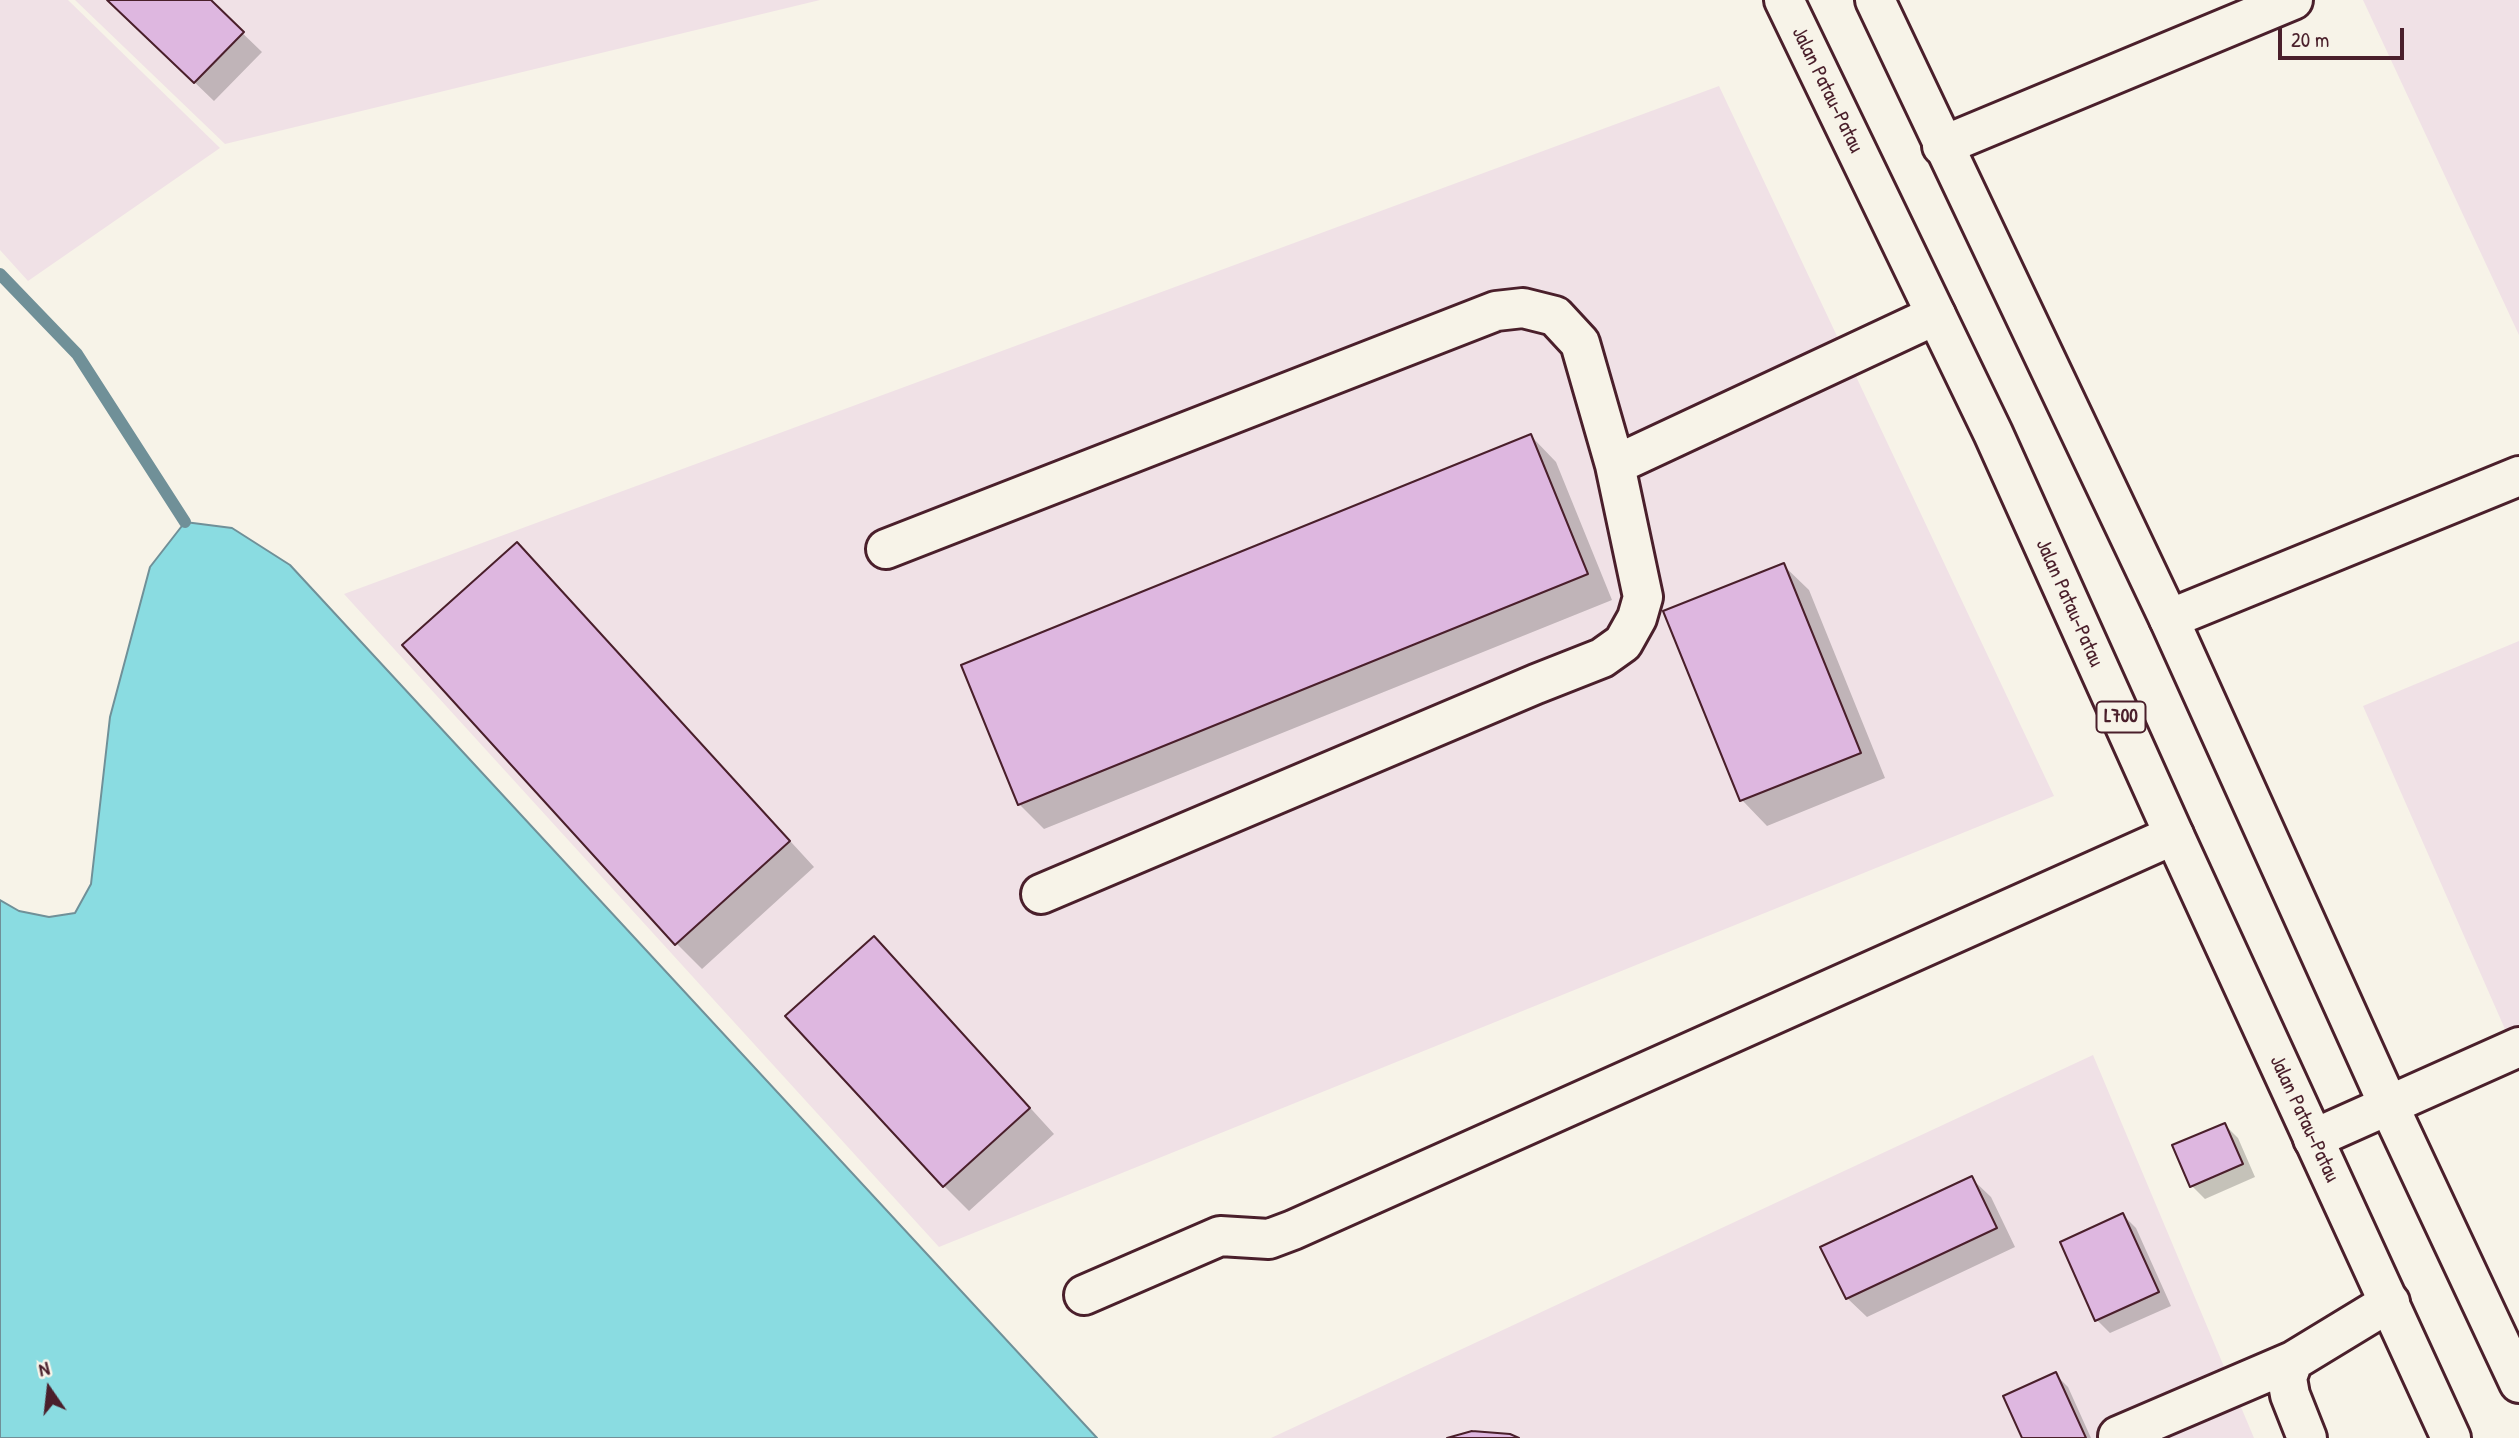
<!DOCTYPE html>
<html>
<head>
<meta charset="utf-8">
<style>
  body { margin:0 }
  #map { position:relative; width:2519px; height:1438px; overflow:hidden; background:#f7f3e8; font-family:"Patrick Hand",sans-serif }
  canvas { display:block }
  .north { position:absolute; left:14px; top:1354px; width:70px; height:70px; -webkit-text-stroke:5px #f7f3e8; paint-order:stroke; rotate:346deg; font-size:19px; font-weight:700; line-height:28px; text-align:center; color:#4a1f2b }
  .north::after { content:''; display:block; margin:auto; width:24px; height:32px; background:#4a1f2b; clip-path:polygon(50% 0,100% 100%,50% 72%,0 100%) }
  .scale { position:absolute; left:2278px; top:28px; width:126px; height:32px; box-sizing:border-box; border:4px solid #4a1f2b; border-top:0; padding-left:9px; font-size:21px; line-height:24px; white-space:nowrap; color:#4a1f2b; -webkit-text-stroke:5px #f7f3e8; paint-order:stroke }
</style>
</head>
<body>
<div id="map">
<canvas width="2519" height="1438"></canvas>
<div class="north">N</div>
<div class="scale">20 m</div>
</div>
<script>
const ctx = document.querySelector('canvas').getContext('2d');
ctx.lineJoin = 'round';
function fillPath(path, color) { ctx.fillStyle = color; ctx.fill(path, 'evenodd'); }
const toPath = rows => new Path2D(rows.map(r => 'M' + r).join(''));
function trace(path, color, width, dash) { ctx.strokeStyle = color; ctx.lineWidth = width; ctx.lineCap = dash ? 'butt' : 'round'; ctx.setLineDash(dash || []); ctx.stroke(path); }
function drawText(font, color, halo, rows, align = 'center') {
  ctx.font = font + ' "Patrick Hand",sans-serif'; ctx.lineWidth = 7; ctx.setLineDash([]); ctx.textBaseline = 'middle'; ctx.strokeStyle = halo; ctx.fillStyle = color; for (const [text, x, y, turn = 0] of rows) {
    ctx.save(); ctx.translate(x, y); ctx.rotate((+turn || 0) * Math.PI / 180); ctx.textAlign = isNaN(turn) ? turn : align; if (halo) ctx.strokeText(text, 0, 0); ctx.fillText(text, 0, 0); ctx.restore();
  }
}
const built = toPath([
  [0,0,68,0,220,148,28,281,0,250],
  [75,0,820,0,225,144],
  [2363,0,2519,0,2519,335],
  [1719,86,2054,796,939,1247,344,594],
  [2519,641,2519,1061,2363,706],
  [2093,1055,2254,1438,1271,1438]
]);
const water = toPath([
  [185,522,232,528,290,565,1097,1438,0,1438,0,900,19,911,49,917,75,913,91,884,110,717,150,567,185,522]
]);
const shadow = toPath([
  [109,0,208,0,262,52,214,101],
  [1531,436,1556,462,1612,600,1044,829,1019,804],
  [517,544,814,867,702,969,677,944],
  [1783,565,1809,590,1885,778,1767,826,1742,800,1665,612],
  [899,964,1054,1134,969,1211,944,1186],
  [2225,1125,2238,1138,2255,1177,2205,1199,2192,1186],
  [1971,1178,1991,1197,2015,1247,1867,1317,1847,1298],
  [2123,1215,2136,1228,2171,1306,2110,1333,2097,1320],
  [2055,1374,2068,1387,2091,1438,2024,1438]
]);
const stream = toPath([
  [0,274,77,354,185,522]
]);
const building = toPath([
  [107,0,211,0,244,32,194,83,107,0],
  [1531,434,1588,574,1018,805,961,665,1531,434],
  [517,542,790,841,675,945,402,645,517,542],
  [1784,563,1861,753,1740,801,1663,611,1784,563],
  [874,936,1030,1108,943,1187,785,1016,874,936],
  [2225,1123,2243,1164,2190,1187,2172,1145,2225,1123],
  [1972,1176,1997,1228,1846,1299,1820,1247,1972,1176],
  [2123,1213,2159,1292,2095,1321,2060,1242,2123,1213],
  [2056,1372,2086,1438,2022,1438,2003,1396,2056,1372],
  [1472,1431,1510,1434,1519,1438,1447,1438,1472,1431]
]);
const minor = toPath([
  [1942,146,2293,0],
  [1615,465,1936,315],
  [886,549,1496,311,1523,308,1555,316,1580,343,1615,465,1643,597,1637,618,1623,643,1602,658,1536,684,1041,894],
  [2169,619,2519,476],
  [2313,1139,2519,1047],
  [1084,1295,1220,1236,1269,1239,1293,1230,2174,835],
  [2118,1436,2293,1361],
  [2307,1438,2290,1395,2287,1378,2293,1361,2390,1302]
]);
const major = toPath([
  [1784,0,1993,433,2174,835,2451,1438],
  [1875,0,2169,619,2389,1106,2519,1383]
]);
const shields = [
  [2121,717,49]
];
const shieldNames = [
  ["L700",2121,717]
];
const streetNames = [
  ["Jalan Patau-Patau",1827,90,64],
  ["Jalan Patau-Patau",2069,603,66],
  ["Jalan Patau-Patau",2304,1119,65]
];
fillPath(built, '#f0e1e6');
fillPath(water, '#8adce1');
trace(water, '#709098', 2);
fillPath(shadow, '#0003');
trace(stream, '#709098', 12);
fillPath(building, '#deb7e0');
trace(building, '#4a1f2b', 2);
trace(minor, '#4a1f2b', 44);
trace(major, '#4a1f2b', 44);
trace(minor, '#f7f3e8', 38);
trace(major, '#f7f3e8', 38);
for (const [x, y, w] of shields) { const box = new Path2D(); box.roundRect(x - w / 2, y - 15.5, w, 31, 5); ctx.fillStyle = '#f7f3e8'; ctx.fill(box); trace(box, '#4a1f2b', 2); }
drawText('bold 19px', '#4a1f2b', null, shieldNames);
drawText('21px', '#4a1f2b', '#f7f3e8', streetNames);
</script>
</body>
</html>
